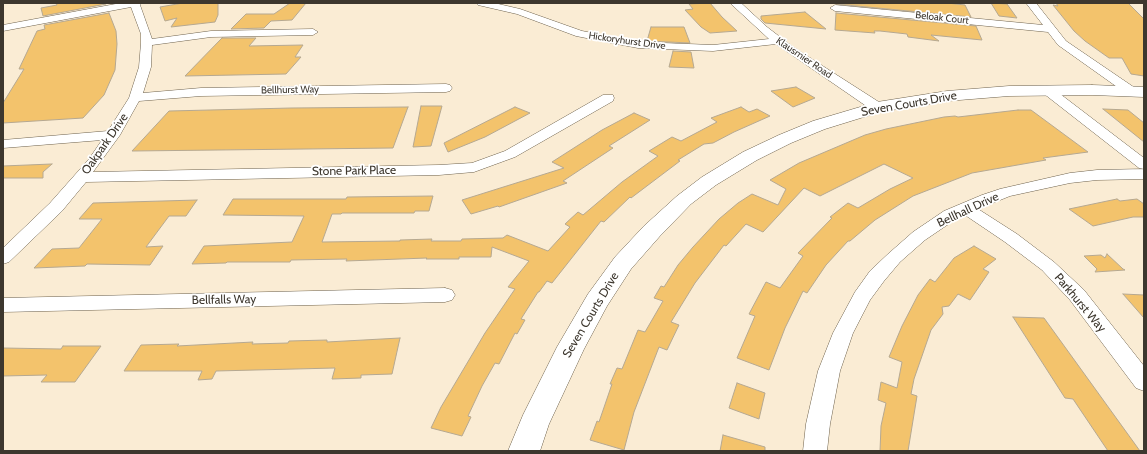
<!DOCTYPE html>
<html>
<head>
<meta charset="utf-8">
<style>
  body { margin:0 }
  #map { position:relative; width:1147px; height:454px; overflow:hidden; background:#faecd4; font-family:Cabin,sans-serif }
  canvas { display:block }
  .frame { position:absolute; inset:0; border:4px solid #3d372e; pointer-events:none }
</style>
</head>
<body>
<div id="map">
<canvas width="1147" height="454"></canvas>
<div class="frame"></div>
</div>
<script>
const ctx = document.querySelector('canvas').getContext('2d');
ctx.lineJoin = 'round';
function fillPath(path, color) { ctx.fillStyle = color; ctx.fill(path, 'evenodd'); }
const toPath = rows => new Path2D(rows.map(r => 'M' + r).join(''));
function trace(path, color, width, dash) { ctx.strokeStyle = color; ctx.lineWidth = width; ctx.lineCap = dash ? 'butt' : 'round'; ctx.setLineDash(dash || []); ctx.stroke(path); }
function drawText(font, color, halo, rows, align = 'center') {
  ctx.font = font + ' Cabin,sans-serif'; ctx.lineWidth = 3.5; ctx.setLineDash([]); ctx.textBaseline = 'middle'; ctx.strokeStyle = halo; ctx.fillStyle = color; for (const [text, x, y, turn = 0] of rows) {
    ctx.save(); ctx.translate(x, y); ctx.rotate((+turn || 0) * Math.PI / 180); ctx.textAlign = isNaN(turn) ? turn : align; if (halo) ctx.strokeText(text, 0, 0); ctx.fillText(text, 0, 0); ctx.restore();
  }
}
const building = toPath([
  [56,3,105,3,106,4,43,16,41,8,57,5,56,3],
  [183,3,218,3,218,15,215,22,171,27,177,18,165,21,160,7,183,3],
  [290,3,306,3,292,20,271,21,264,28,231,29,246,14,274,14,290,3],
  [710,3,722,17,737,31,710,33,701,27,685,10,693,9,689,4,710,3],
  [947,3,965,5,971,17,836,4,947,3],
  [991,3,1007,4,1017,18,999,16,991,3],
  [1056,3,1128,3,1144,19,1144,76,1131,74,1122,58,1109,58,1085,41,1074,31,1053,5,1058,6,1056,3],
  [805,12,826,29,765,23,761,19,761,16,805,12],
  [109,13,116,31,117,44,115,70,104,95,83,118,3,123,3,103,24,69,19,69,37,31,45,29,44,25,109,13],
  [836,13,976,26,982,40,931,35,939,41,908,37,907,34,880,31,874,31,875,33,835,30,836,13],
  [651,27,684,27,690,43,647,41,651,27],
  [222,38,256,38,249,46,303,45,295,57,301,57,286,74,185,76,222,38],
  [673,51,691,52,694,68,669,67,673,51],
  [796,87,815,98,793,107,771,91,796,87],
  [421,106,442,106,431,146,413,147,421,106],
  [408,107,393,148,132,151,169,111,291,108,408,107],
  [515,107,530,113,485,137,448,152,444,143,515,107],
  [741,107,749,112,757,109,770,116,734,132,713,143,704,144,678,160,680,161,631,198,630,197,604,222,601,221,552,283,547,281,539,292,538,292,521,319,525,320,517,334,515,333,499,364,495,363,482,386,468,416,471,417,462,436,431,428,441,407,485,333,515,289,508,287,529,261,492,247,491,257,459,257,459,259,426,259,427,258,346,261,347,259,291,260,290,262,227,262,226,263,192,264,204,246,292,242,304,216,223,215,233,199,346,199,347,197,433,196,429,211,415,211,414,213,342,213,341,214,332,214,322,242,400,241,400,240,432,239,431,241,461,241,462,239,503,238,507,235,548,251,570,227,565,224,578,212,583,215,622,182,658,156,649,151,672,137,681,141,717,122,711,118,741,107],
  [1103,109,1128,110,1144,123,1144,142,1103,109],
  [1018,110,1031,110,1088,152,1043,158,1046,160,972,173,913,196,875,220,850,241,848,241,826,265,807,293,803,291,785,328,769,370,737,358,755,316,749,314,766,282,780,288,803,256,798,253,832,218,830,217,848,203,858,208,890,189,913,178,884,164,820,196,804,188,763,232,746,224,726,246,724,245,695,283,671,322,679,325,667,350,659,347,634,412,624,450,590,440,597,421,599,422,612,384,610,384,617,368,622,369,638,330,645,332,663,301,654,298,661,286,664,287,678,265,693,247,719,219,738,203,752,194,778,205,786,189,770,180,799,163,865,135,886,129,944,117,955,116,958,117,1018,110],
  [634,113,650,120,609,146,613,148,563,181,567,183,499,207,498,206,471,214,462,200,564,168,552,162,602,130,634,113],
  [52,164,43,172,43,178,3,178,3,166,52,164],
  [1117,199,1120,201,1137,199,1144,204,1144,217,1133,217,1093,226,1069,209,1117,199],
  [197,200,186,216,169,216,146,247,163,246,150,265,87,264,85,266,34,268,52,249,79,248,102,219,79,219,93,203,197,200],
  [974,246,996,259,983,269,989,272,970,300,958,294,949,306,942,307,943,314,931,330,914,379,911,394,917,396,908,451,880,451,881,426,886,403,878,400,881,382,897,388,902,362,889,357,902,326,918,295,930,279,935,282,954,258,974,246],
  [1107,254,1123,269,1125,270,1095,272,1097,269,1084,256,1101,255,1105,258,1107,254],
  [1123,294,1144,295,1144,318,1123,294],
  [1013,317,1044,318,1140,451,1108,451,1073,399,1065,398,1013,317],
  [400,338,392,374,361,375,361,378,332,379,335,368,216,371,212,379,198,380,202,371,124,371,141,345,179,344,177,346,253,342,252,344,288,343,289,341,327,340,327,342,400,338],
  [63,346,101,346,75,382,41,382,47,375,3,376,3,348,61,349,63,346],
  [737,383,765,393,759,419,729,408,737,383],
  [723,435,765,447,765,451,720,451,723,435]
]);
const street = toPath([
  [121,3,142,3,140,5,152,39,211,31,313,29,318,32,313,35,211,37,152,45,151,67,143,93,201,88,446,84,450,85,452,88,450,91,446,92,201,96,139,101,120,135,93,172,439,165,472,163,505,151,603,95,613,95,614,98,613,101,515,157,474,172,439,175,86,182,62,211,9,262,3,264,3,248,50,203,89,159,102,140,3,148,3,140,108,131,129,98,139,67,141,43,141,34,131,7,3,31,3,25,121,3],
  [476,3,494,3,520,9,582,31,638,42,713,45,769,39,730,3,741,3,767,27,793,47,882,104,884,107,882,110,872,110,776,44,713,51,638,48,576,36,517,14,478,5,476,3],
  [1026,3,1036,3,1066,41,1135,88,1137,91,1135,94,1127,94,1058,45,1048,32,835,11,830,8,835,5,1043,25,1026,3],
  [1047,86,1051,87,1144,158,1144,179,1097,180,1070,183,1010,196,978,209,1017,234,1054,262,1084,290,1144,366,1144,391,1136,388,1070,300,1042,270,1005,242,965,215,956,219,925,240,900,262,884,281,870,300,853,333,840,371,830,424,827,451,803,451,806,424,818,371,833,333,855,292,870,271,888,254,913,232,944,211,982,195,1000,189,1070,173,1097,170,1144,169,1139,168,1043,93,1041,90,1043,87,1047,86],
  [445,288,452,290,455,295,452,300,445,302,3,312,3,298,445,288]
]);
const secondary = toPath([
  [1092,85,1144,87,1144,97,1092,95,1009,96,947,101,880,112,825,129,791,143,757,160,716,185,691,204,660,236,631,269,607,306,584,349,549,424,540,451,508,451,523,415,557,347,588,294,615,257,644,226,677,196,702,177,743,152,779,135,813,121,877,102,947,91,1009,86,1092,85]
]);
const farStreetnames = [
  ["Beloak Court",942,18,6],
  ["Hickoryhurst Drive",627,41,8],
  ["Klausmier Road",804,58,34],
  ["Bellhurst Way",290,90,-1]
];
const streetNames = [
  ["Seven Courts Drive",909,104,-10],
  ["Oakpark Drive",105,144,-55],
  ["Stone Park Place",354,171,-1],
  ["Bellhall Drive",968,210,-25],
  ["Bellfalls Way",224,300,-1],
  ["Parkhurst Way",1080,303,50],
  ["Seven Courts Drive",591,315,-59]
];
fillPath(building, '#f3c36c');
trace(building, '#b5a891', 1);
trace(street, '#6e624d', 1);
trace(secondary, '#6e624d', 1);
fillPath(street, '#fff');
fillPath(secondary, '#fff');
drawText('10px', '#3d372e', '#fff', farStreetnames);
drawText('12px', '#3d372e', '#fff', streetNames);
</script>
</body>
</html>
